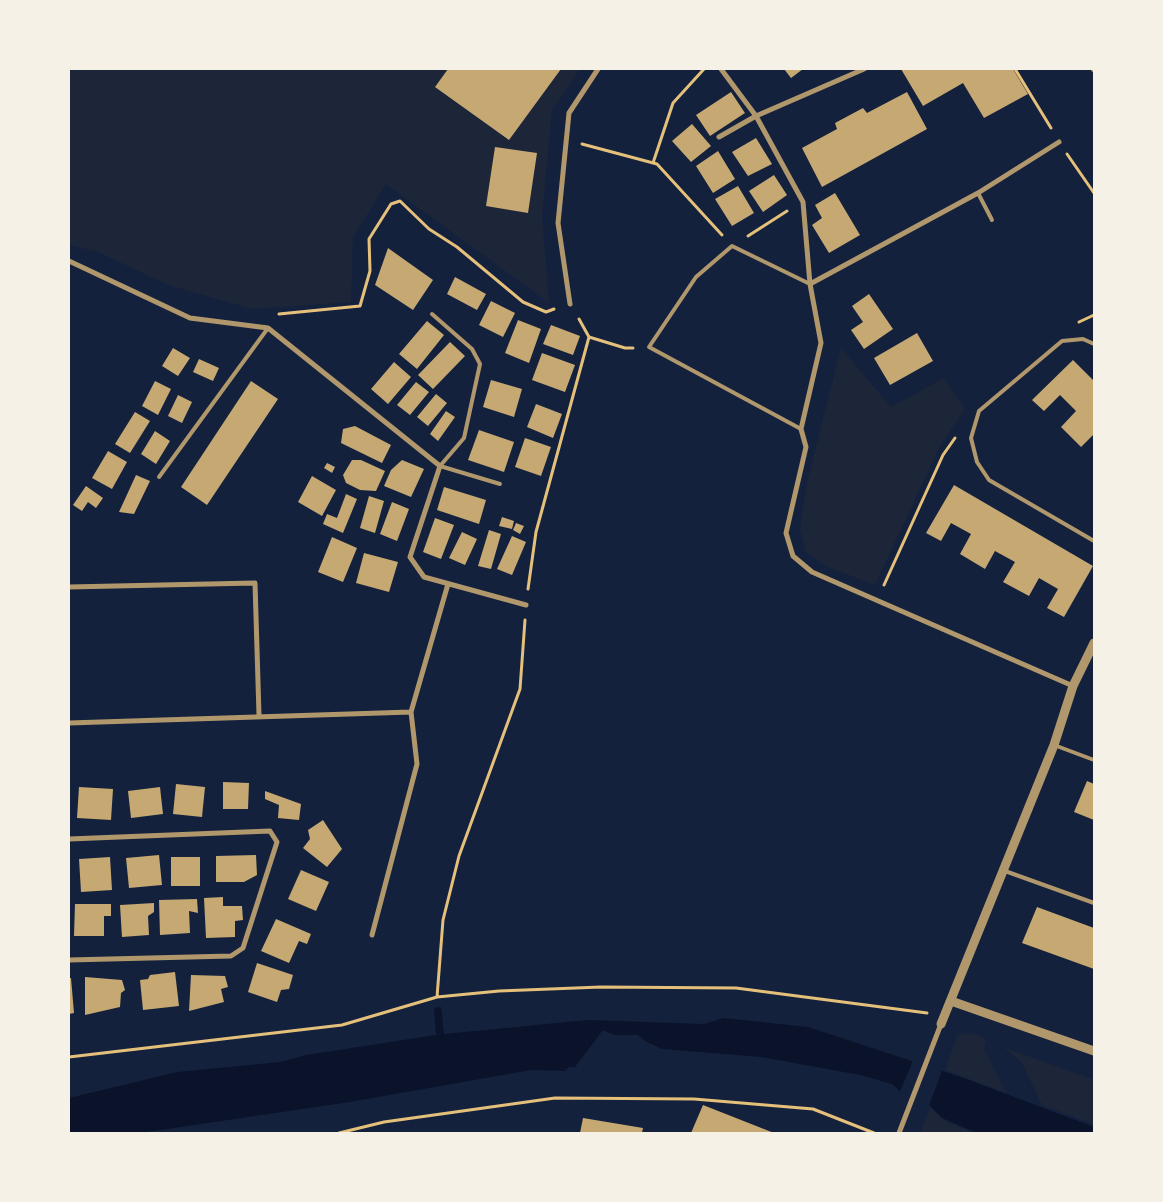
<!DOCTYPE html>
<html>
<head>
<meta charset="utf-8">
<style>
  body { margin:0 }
  #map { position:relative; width:1163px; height:1202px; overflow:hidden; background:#14213d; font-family:"Public Sans",sans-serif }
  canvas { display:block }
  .frame { position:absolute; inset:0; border:70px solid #f6f1e7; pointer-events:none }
</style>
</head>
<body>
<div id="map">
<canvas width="1163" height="1202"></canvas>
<div class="frame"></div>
</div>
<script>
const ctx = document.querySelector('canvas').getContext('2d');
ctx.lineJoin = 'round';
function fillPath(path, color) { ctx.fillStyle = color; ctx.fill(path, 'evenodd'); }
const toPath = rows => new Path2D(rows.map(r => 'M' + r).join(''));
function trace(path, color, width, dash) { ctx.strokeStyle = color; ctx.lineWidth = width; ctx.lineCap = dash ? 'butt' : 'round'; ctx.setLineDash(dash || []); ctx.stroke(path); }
const green = toPath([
  [69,69,580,69,552,110,542,215,549,303,386,184,353,237,351,302,252,309,168,285,98,252,69,245],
  [841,348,891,407,944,378,965,409,940,446,875,585,825,566,806,552,800,529,807,482],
  [966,1033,978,1035,986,1040,984,1049,1006,1093,945,1070,957,1036],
  [1003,1047,1094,1080,1094,1124,1042,1105,1022,1063],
  [930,1107,942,1119,973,1133,920,1133]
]);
const water = toPath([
  [441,1007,444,1034,587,1020,704,1024,724,1018,808,1027,961,1077,1094,1127,1094,1133,977,1133,942,1118,929,1105,902,1093,892,1084,860,1075,761,1057,662,1049,645,1041,638,1035,614,1035,603,1030,575,1067,569,1067,565,1071,531,1070,350,1102,140,1133,69,1133,69,1098,177,1072,280,1062,306,1055,436,1035,434,1008]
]);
const pier = toPath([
  [914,1058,943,1068,928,1108,899,1094]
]);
const building = toPath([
  [448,69,561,69,509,140,435,87],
  [784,69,803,69,791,78],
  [901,69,1013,69,1028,94,984,118,963,83,923,106],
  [731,92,745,113,710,136,696,115],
  [907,92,927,129,822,187,802,148,837,129,835,123,863,108,867,113],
  [692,124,711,146,691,162,672,141],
  [756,138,772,164,748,176,732,152],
  [495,147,537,153,528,213,486,206],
  [718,151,735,179,713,193,696,166],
  [774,175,787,195,763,212,749,191],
  [738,186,754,213,732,226,715,199],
  [835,193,860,235,829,253,812,225,822,218,815,205],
  [388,248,433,280,413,310,375,285],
  [455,277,486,294,477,310,447,294],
  [869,294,893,329,864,349,851,330,863,322,852,306],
  [491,301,515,313,503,337,479,325],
  [518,320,541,329,529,363,505,353],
  [427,321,444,335,417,369,399,354],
  [551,325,580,336,573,355,543,344],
  [917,333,933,361,890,385,874,358],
  [450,342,465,356,433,389,418,375],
  [173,348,190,358,178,376,162,366],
  [542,353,575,365,565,392,532,380],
  [199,359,219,368,213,381,193,372],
  [1073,360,1094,381,1094,434,1081,447,1061,427,1076,411,1060,395,1044,411,1032,400],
  [394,362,411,377,388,404,371,389],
  [491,380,522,389,514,417,483,407],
  [155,381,171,389,158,415,142,406],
  [251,381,278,399,207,505,181,487],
  [416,382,429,392,410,415,397,405],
  [436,394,447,403,428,426,417,417],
  [178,395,192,402,182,423,168,416],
  [536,404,562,414,553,438,527,427],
  [446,411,455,417,438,441,430,434],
  [135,412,150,421,130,453,115,444],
  [355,426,391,445,382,463,341,443,343,429],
  [479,430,514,442,504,472,468,460],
  [155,431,170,441,156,464,141,454],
  [525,438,551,447,541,476,515,467],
  [108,451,127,462,112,489,92,478],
  [352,460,361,460,385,471,376,491,360,490,346,483,343,475],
  [402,460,424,469,411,497,384,486,391,470],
  [327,463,335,467,332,473,324,468],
  [136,475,150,481,134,514,119,512],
  [312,476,336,490,322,516,298,502],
  [954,485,1093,566,1064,617,1047,608,1058,589,1039,578,1029,596,1003,582,1015,562,995,551,985,569,960,554,971,534,951,523,941,541,926,533],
  [86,486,103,498,96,508,88,502,82,511,73,505],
  [444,487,486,500,479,524,437,510],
  [346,494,357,499,343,533,323,524,327,514,337,518],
  [369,496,384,501,375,533,360,528],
  [392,502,409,509,397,541,380,534],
  [502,517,514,521,512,529,499,526],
  [435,518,454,525,441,559,423,552],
  [516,523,524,526,520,534,513,530],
  [489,530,501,534,491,569,478,566],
  [462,532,477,539,465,565,449,558],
  [512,536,526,542,512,575,497,569],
  [332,537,357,548,343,582,318,572],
  [364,553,398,562,389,592,356,583],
  [1087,781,1094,784,1094,820,1074,812],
  [223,782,249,783,248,809,223,809],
  [176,784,205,787,202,817,173,814],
  [79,787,113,789,111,820,77,818],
  [160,787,163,814,131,818,128,791],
  [265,791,301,804,299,820,278,818,279,805,265,799],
  [323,820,342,849,327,867,303,848,310,839,308,830],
  [159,855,162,885,129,888,126,858],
  [256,855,257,875,244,882,216,882,216,856],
  [110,857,112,890,81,892,79,859],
  [171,857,200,857,200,886,171,886],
  [301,870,329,882,316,911,288,899],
  [223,897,223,906,242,906,243,920,235,921,235,937,206,938,204,898],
  [197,899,198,913,189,911,190,933,160,935,159,900],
  [154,903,154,912,148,916,149,935,122,937,120,905],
  [75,904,111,904,111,916,104,916,104,936,74,936],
  [1037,907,1094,928,1094,969,1022,943],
  [276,919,311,934,307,944,299,941,289,963,261,951],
  [257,963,293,975,289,989,281,990,277,1002,248,992],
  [175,972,179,1006,143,1010,140,980,148,979,150,975],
  [191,975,225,976,228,987,221,989,224,1002,189,1011],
  [85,977,122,980,125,990,121,993,120,1007,85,1015],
  [69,978,71,978,74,1013,69,1014],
  [703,1105,774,1133,691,1133],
  [583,1118,643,1128,642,1133,580,1133]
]);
const path = toPath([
  [1015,69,1051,128],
  [582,144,657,164,722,235],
  [1067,154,1094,193],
  [653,163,673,103,704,69],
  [748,236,787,211],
  [279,314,360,306,370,271,369,239,391,204,400,201,429,229,457,247,523,302,546,312,554,309],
  [1079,322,1094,315],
  [589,337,625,348,633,348],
  [884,585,943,455,955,438],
  [528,589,536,532,589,337,579,319],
  [437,997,443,920,459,856,520,689,525,620],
  [69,1057,342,1025,437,997,499,991,601,987,736,988,927,1013],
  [339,1133,384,1122,555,1098,694,1099,813,1109,874,1133]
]);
const service = toPath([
  [978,193,992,220],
  [432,314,472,349,480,364,464,438,440,466,500,484],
  [1094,344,1083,339,1062,341,979,411,971,438,977,462,989,480,1094,541],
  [801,429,649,347,696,277,732,246,810,284],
  [159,477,268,328],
  [1054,745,1094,760],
  [1005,871,1094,903]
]);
const minor = toPath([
  [721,69,756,116,803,202,810,284,821,343,801,429,806,447,786,533,793,556,812,572,1073,686],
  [1093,69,1094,70],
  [719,137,756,116,864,69],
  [69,261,190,318,268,328,440,466,410,557,424,577,526,605],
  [810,284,978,193,1059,142],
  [570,304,558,223,569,113,598,69],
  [69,587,255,583,259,715],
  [69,723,411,712],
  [69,839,270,831,277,842,243,948,231,956,69,960],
  [372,935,417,764,411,712,448,584],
  [899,1133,941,1024]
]);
const tertiary = toPath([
  [951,1001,1094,1051],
  [941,1024,1054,745,1073,686,1094,643]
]);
fillPath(green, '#1d2539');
fillPath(water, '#0b132b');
fillPath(pier, '#14213d');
fillPath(building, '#c6a872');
trace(path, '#e5c07b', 3);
trace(service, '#b1986c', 4);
trace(minor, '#b1986c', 5);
trace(tertiary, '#b1986c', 9);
</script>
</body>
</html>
